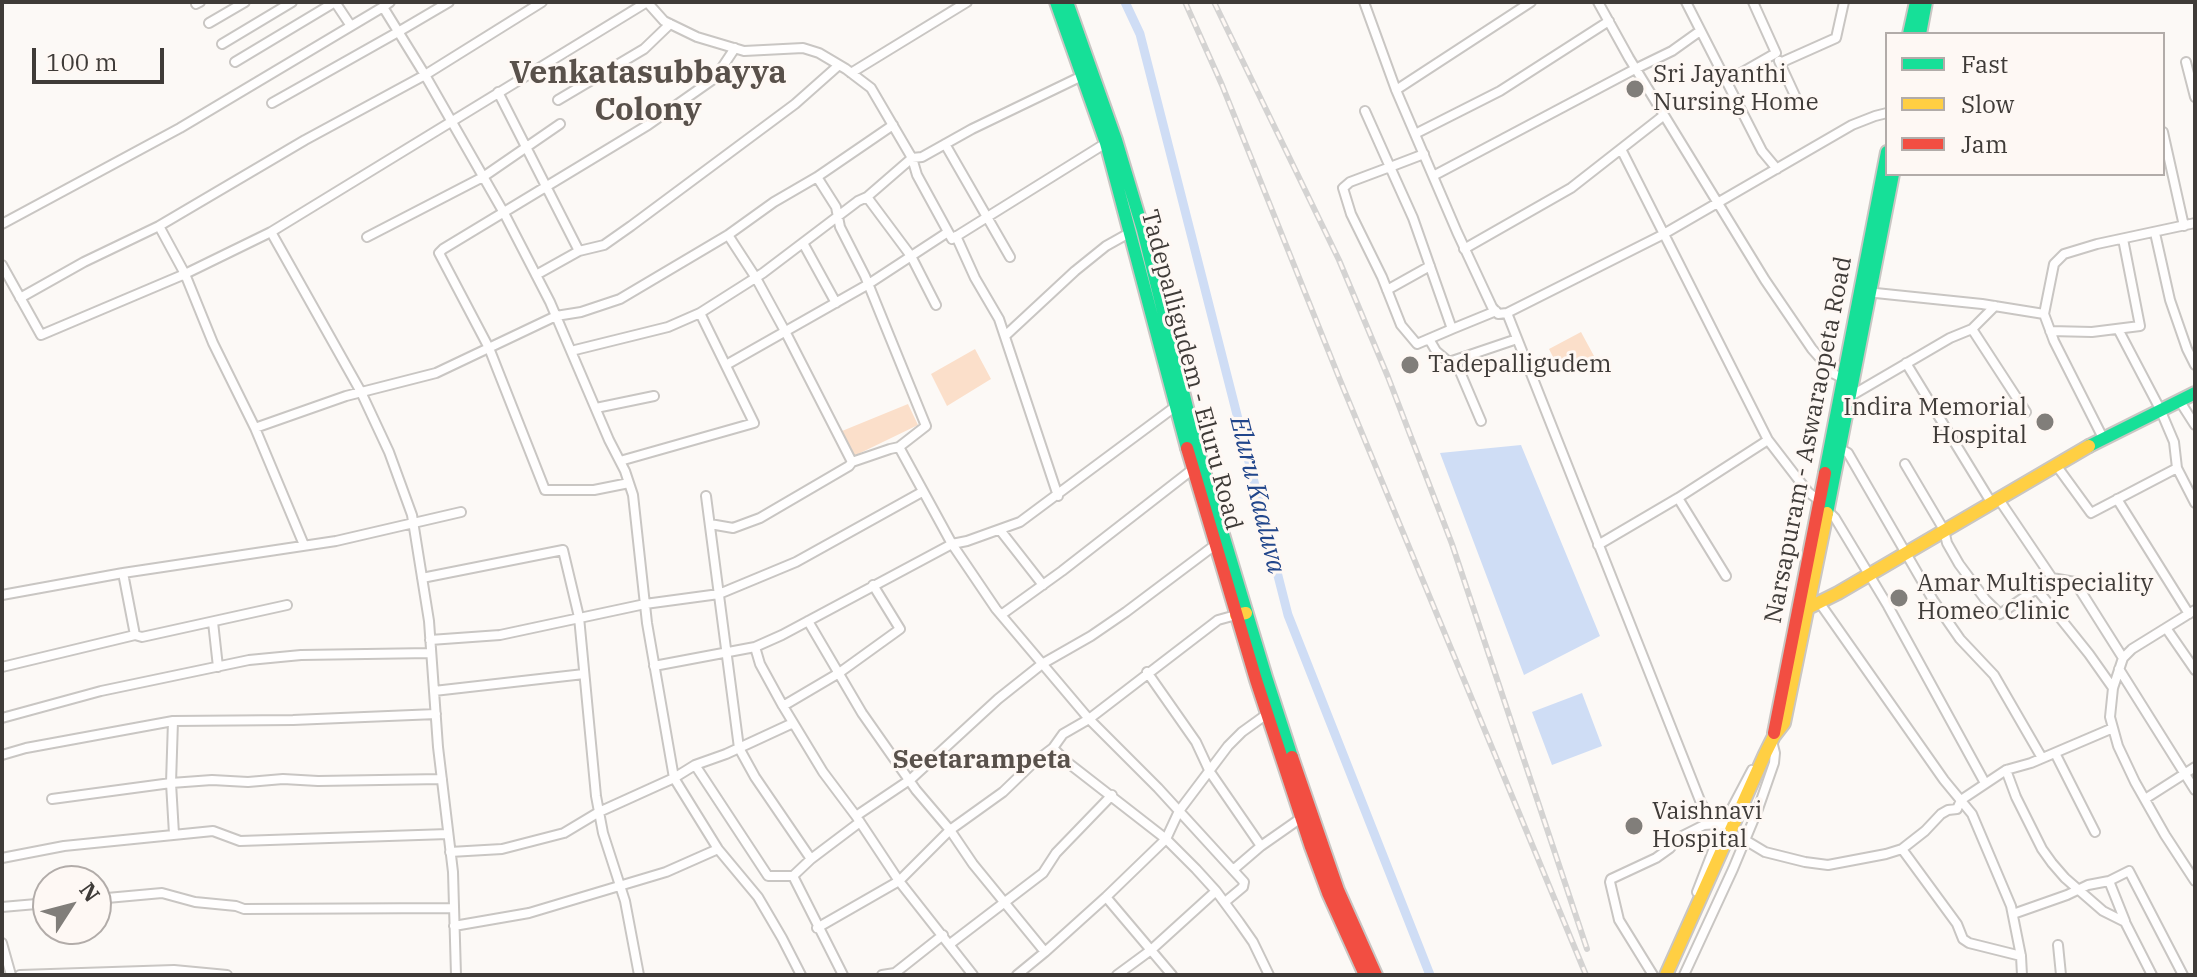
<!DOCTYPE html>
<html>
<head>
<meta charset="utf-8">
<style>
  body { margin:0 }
  #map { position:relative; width:2197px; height:977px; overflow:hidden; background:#fcf9f6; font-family:"IBM Plex Serif",serif }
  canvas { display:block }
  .frame { position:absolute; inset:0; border:4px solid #3f3b38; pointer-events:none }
  .legend { position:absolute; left:1885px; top:32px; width:280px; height:144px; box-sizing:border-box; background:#fef8f4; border:2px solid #b2aca9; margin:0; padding:10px 14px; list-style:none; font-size:24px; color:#3f3b38 }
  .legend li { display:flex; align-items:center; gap:16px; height:40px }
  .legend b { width:40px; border:2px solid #b2aca9 }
  .north { position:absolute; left:32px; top:865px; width:80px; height:80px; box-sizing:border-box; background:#fef8f4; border:2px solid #b2aca9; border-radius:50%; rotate:54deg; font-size:22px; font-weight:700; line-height:32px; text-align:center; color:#3f3b38 }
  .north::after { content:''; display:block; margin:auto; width:28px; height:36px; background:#817e7a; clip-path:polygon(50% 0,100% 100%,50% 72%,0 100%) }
  .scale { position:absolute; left:32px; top:48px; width:132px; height:36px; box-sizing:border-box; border:4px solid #3f3b38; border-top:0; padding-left:10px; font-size:24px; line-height:28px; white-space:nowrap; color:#3f3b38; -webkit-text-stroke:6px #fef8f4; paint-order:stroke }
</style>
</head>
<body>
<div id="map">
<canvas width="2197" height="977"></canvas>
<div class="frame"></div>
<ul class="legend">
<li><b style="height:10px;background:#16e098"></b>Fast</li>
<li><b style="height:10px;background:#ffcf43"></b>Slow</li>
<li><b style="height:10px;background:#f24e42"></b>Jam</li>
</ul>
<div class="north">N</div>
<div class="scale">100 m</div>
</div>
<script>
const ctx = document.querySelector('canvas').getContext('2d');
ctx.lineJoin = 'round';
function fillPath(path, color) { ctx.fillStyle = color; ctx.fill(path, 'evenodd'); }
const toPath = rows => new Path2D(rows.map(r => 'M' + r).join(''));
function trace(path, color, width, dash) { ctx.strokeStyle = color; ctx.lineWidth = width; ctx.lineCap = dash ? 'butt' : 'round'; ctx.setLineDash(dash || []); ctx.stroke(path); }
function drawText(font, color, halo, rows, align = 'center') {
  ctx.font = font + ' "IBM Plex Serif",serif'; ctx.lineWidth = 6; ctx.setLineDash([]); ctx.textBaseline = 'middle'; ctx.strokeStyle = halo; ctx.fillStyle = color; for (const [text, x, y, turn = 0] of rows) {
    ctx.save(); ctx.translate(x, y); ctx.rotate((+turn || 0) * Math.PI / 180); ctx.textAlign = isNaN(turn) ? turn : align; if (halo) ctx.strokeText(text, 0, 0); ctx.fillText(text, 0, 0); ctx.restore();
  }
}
const green = toPath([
  [1581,332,1594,356,1561,373,1549,349],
  [975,349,991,379,947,406,931,374],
  [908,404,918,425,854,456,842,431]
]);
const water = toPath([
  [1521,445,1600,636,1524,675,1440,453],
  [1582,693,1602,746,1552,765,1532,712]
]);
const canal = toPath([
  [1125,2,1140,34,1288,615,1430,975]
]);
const street = toPath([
  [335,2,351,26],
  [390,2,383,7,425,75,504,213,550,302,609,440,625,471,633,495,647,623,674,778,718,849,758,897,782,938,801,975],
  [647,2,664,21,697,37,744,51,803,48,819,53,846,69,871,88,912,158,917,175,952,239,1106,143],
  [1364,2,1396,90,1457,232,1492,307,1498,314,1507,313,1662,235,1852,125,1875,116,1887,113],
  [1598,2,1629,58,1765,280,1812,349,1834,374,1844,379],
  [1686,2,1762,151,1777,169],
  [196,4,200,2],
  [209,23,245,2],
  [222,44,292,2],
  [1779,61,1797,100],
  [235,62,335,2],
  [2186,62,2195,97],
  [1780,63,1836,38,1844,2],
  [851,73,967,2],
  [1727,81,1776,53,1753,2],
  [1396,90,1531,2],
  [498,92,579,251,604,245,631,226,795,104,839,65],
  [558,100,644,49,670,24],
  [272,103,398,32,449,2],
  [1365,111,1390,167,1413,218,1452,329,1417,344,1401,325,1382,277,1351,214,1343,188,1350,182,1390,167,1424,154],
  [2163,132,2184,226],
  [1415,134,1500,91,1609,21],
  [945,144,1010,257],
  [1621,149,1768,440,1808,492,1820,501],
  [1433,176,1635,69,1672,51,1700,31],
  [867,197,911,256,936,305],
  [2,224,180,128,383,7],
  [159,226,185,274,213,343,255,428,346,396,436,373,556,316,581,312,620,299,728,235,774,202,817,177,893,125],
  [271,232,647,2],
  [2155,233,2170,300,2187,349,2195,365],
  [728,235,756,278,786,333,852,462],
  [956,236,975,278,999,319,1058,496],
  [367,237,483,177,560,124],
  [803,243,836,303],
  [1464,249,1571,188,1663,116],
  [2,265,41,335,185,274,271,232,361,392,389,452,412,515,429,621,438,747,453,872,456,975],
  [536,275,579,251],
  [1387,290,1430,266],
  [1866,292,1982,304,2044,314],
  [20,298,84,262,159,226,305,140,425,75,542,2],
  [1507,313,1701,803,1710,817,1718,824,1723,825,1752,770],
  [1452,329,1496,311],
  [1972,329,2026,412],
  [2118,329,2160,409,2174,442,2177,468,2195,503],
  [2050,331,2092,332,2140,326,2123,239],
  [1005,336,1075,271,1106,246,1131,232],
  [1429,339,1436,351,1449,362,1517,339],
  [571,351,668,327,700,313,763,273,858,201,867,197,912,158,922,157,972,129,1082,76],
  [1455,360,1481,421],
  [1906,363,1991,502],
  [726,365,867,285,948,232],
  [1849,397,1950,338,1972,329,1995,306],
  [2179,400,2195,425],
  [596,408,654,396],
  [255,428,304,545],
  [2104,440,2054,341,2044,314,2054,264,2064,254,2097,244,2195,223],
  [899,447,952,544,996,609,1089,719,1158,788,1244,882,1243,887,1225,902],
  [1839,448,1848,453,1933,600,1960,639,1994,675,2042,758],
  [620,461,754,423,700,313],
  [1905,464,1944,530,1947,543,1959,564,1985,599,2000,614,2052,578,1998,498],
  [2056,465,2091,513,2177,468],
  [629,483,594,490,545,490,489,348,439,253,443,249,648,125,715,78,735,48],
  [706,496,739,748,755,777,811,859],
  [1678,498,1726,576],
  [2117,499,2189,614],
  [1828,511,1835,518,1888,606,1985,783],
  [710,524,733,528,760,518,849,466,852,462,890,449,899,447,926,426,865,276,840,227,836,207,817,177],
  [1000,530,1043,585],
  [1598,545,1678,498,1768,440],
  [123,573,135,635],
  [422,578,563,550,579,617,596,796,603,833,625,901,639,975],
  [2052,578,2075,582,2123,658],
  [2036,588,2089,654,2113,688],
  [2,595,123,573,336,541,461,512],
  [1819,602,1944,780,1972,814,2011,906,2021,956,2022,975],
  [2195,610,2132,649,2123,658,2113,688,2110,717,2118,746,2135,782,2165,835,2195,881],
  [1001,615,1062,571,1193,469],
  [808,621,862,713,916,790,950,830,973,864,1045,952,1017,975],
  [213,622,218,667],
  [2166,628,2195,670],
  [430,640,500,635,645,604,719,594,796,562,922,492],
  [755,647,760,664,783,706,823,772,856,816,899,881,973,975],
  [654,666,755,647,782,635,952,544,967,541,1020,522,1176,406],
  [2,667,135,635,142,637,287,605],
  [2119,669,2195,790],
  [1147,672,1196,742,1210,772,1261,846],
  [434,691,584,674],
  [783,706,839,673,900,629,873,585],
  [2,718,101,691,249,660,301,655,431,653],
  [173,721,171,783,174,834],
  [1053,748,1067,762,1166,839,1196,869,1216,891,1239,922,1253,942,1269,975],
  [2055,753,2095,832],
  [2,755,26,748,173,721,293,720,436,714],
  [695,765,768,876,793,876,811,859,860,822],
  [2006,770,2016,797,2042,849,2052,863,2065,878,2103,911,2125,922,2152,975],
  [52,799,171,783,212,780,248,782,283,779,318,781,442,779],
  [2145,799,2195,767],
  [856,816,911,779,998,699,1042,664,1091,636,1126,612,1215,545],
  [1745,840,1765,852,1805,862,1828,865,1886,854,1902,849,1925,831,1941,814,1948,810,1957,809,1961,800,2006,770,2031,763,2113,728],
  [1902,849,1957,924,1963,939,1969,943,2021,956],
  [450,852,502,849,564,833,599,812,674,778,695,765,726,754,793,723],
  [2,858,64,846,213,831,240,841,448,834],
  [1233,870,1261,846,1301,818],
  [793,876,843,975],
  [2109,881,2125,921],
  [1697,892,1723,825],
  [1106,897,1172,975],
  [96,899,162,893,195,902,236,906,244,909,454,908],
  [2,907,48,903],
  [2013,914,2067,895,2088,885,2109,881,2129,871,2183,975],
  [454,926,529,913,666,872,718,849],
  [817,928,899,881,950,830,1003,792,1032,764,1053,748,1063,734,1089,719,1218,620,1236,615],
  [2,943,11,975],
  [950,944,1043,873,1056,853,1112,795],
  [2058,945,2061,975],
  [1045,952,1106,897,1166,839,1179,811,1228,746,1242,732,1267,714],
  [20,975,174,970,227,975],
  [882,975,895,973,943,935],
  [1117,975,1151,950,1216,891],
  [1653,975,1619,920,1610,882,1611,879,1656,858,1670,848,1678,838,1704,825,1718,824],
  [1684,975,1733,869,1758,809,1774,763,1775,753,1772,741,1771,742]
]);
const fast = toPath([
  [1056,2,1106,143,1187,448],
  [1067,2,1116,140,1143,230,1197,448,1266,677,1292,757],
  [1909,34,1916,2],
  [1920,34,1926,2],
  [2089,446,2195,393],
  [1825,473,1887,152],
  [1827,513,1893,174],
  [1308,837,1317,833]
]);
const slow = toPath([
  [1802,611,1838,593,2089,446],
  [1236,615,1246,613],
  [1666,975,1765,754,1774,736,1784,723,1827,513]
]);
const jam = toPath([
  [1187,448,1256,680,1311,847,1328,893,1365,975],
  [1774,733,1825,473],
  [1292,757,1338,890,1376,975]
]);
const rail = toPath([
  [1185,2,1222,85,1340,380,1586,975],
  [1214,2,1339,260,1388,377,1452,544,1587,949]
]);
const markers = [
  [1635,89,10,"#817e7a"],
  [1410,365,10,"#817e7a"],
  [2045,422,10,"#817e7a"],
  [1899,598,10,"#817e7a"],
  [1634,826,10,"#817e7a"]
];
const poiNames = [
  ["Sri Jayanthi",1653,75],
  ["Nursing Home",1653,103],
  ["Tadepalligudem",1428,365],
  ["Indira Memorial",2027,408,"right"],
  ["Hospital",2027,436,"right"],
  ["Amar Multispeciality",1917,584],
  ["Homeo Clinic",1917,612],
  ["Vaishnavi",1652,812],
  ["Hospital",1652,840]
];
const streetNames = [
  ["Tadepalligudem - Eluru Road",1191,370,75],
  ["Narsapuram - Aswaraopeta Road",1809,440,-79]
];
const waterNames = [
  ["Eluru Kaaluva",1257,495,76]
];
const neighbourhoodNames = [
  ["Seetarampeta",982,760]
];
const districtNames = [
  ["Venkatasubbayya",648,74],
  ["Colony",648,111]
];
fillPath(green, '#fbdfca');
fillPath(water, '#cfddf5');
trace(canal, '#cfddf5', 9);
trace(street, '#c9c6c3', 12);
trace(fast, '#c9c6c3', 16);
trace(slow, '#c9c6c3', 16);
trace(jam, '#c9c6c3', 16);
trace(street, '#fffefe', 8);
trace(fast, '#16e098', 12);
trace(slow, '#ffcf43', 12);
trace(jam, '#f24e42', 12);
trace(rail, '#d4d3d2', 6);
trace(rail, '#fef8f4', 3, [9]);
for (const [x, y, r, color] of markers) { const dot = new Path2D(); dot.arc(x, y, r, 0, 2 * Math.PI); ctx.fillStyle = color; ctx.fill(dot); trace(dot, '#fef8f4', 3); }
drawText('24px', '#3f3b38', '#fef8f4', poiNames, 'left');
drawText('24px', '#3f3b38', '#fef8f4', streetNames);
drawText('italic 26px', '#22468b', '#fef8f4', waterNames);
drawText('bold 26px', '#59514b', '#fef8f4', neighbourhoodNames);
drawText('bold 32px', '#59514b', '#fef8f4', districtNames);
</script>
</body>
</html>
